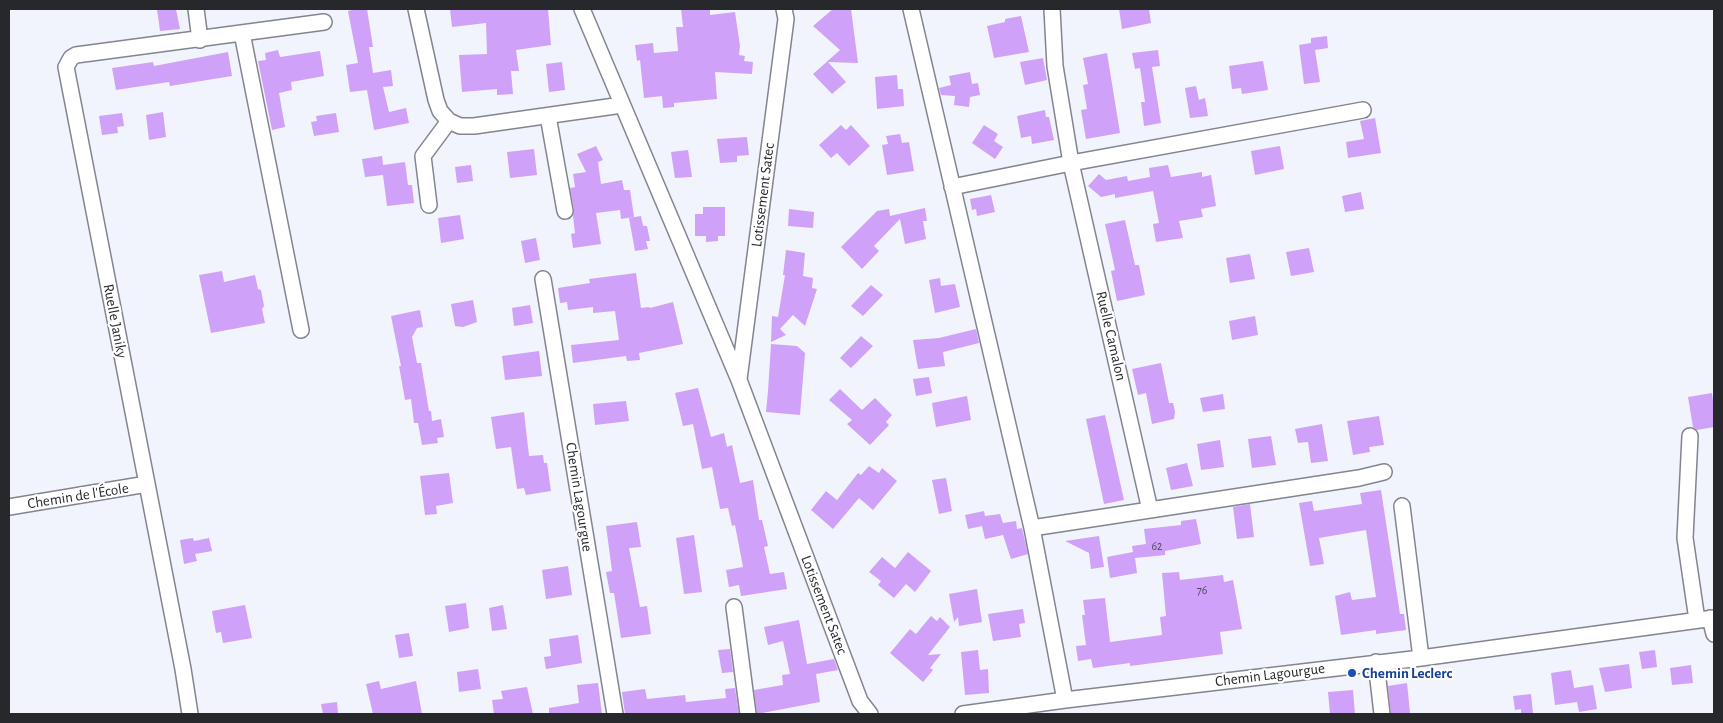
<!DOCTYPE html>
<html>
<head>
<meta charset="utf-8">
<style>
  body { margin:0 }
  #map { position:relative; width:1723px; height:723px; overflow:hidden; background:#f1f4fd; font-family:"Alegreya Sans",sans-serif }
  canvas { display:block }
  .frame { position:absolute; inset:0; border:10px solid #27282c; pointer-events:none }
</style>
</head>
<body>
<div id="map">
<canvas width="1723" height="723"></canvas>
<div class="frame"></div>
</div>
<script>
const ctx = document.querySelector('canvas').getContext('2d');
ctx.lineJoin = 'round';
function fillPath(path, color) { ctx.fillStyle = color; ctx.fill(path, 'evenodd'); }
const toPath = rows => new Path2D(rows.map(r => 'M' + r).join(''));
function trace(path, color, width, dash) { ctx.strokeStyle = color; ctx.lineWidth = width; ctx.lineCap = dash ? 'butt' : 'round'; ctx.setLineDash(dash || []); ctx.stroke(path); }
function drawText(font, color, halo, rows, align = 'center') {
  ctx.font = font + ' "Alegreya Sans",sans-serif'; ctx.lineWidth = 4.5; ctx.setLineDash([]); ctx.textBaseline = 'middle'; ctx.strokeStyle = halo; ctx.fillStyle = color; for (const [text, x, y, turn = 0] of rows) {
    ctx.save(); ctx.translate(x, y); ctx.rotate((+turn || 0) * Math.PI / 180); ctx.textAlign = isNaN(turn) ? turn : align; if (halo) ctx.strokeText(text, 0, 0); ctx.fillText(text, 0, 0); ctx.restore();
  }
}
const building = toPath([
  [157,9,176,9,180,29,160,31],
  [356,9,367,9,373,47,369,47,373,73,391,70,393,86,383,87,389,112,406,108,409,123,374,130,367,90,350,92,346,65,358,63,348,11],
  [450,9,548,9,551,45,516,50,519,71,511,71,513,94,497,95,497,89,462,92,459,55,487,54,486,23,452,27],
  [681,9,710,10,710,15,735,12,740,46,739,55,745,56,744,61,753,62,752,74,715,72,717,99,674,103,674,107,663,108,662,96,644,98,640,60,637,61,635,45,653,43,654,53,678,51,676,27,683,27],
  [833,9,851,9,858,63,828,62,846,82,832,94,813,74,840,50,813,26],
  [1119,9,1149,9,1151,23,1122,29],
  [1021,16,1029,52,994,58,987,26,1005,22,1005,19],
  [1327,36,1328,48,1315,50,1320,82,1304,84,1299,45,1311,43,1311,38],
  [278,50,280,57,320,51,324,76,291,82,292,90,279,93,285,127,272,130,258,61,266,60,265,53],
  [1158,50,1160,66,1152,67,1161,123,1144,126,1141,102,1145,102,1140,68,1135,69,1132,53],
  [228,52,232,76,170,86,169,82,116,90,112,68,153,62,154,66],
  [1107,53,1120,133,1086,139,1081,110,1087,109,1083,85,1088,84,1083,58],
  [1043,58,1047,80,1025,85,1020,62],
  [1263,61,1268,90,1242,94,1241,88,1232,89,1229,66],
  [562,62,565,90,549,92,546,64],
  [970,72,972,84,978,83,980,95,970,97,969,107,954,105,955,96,941,95,939,88,951,85,949,76],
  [897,75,898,89,903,89,904,106,877,109,875,77],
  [1196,86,1199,100,1205,98,1208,116,1190,118,1185,88],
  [1045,110,1046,117,1049,117,1054,140,1032,144,1031,136,1021,138,1017,116],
  [163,112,166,137,149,140,146,115],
  [122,113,124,126,117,127,118,133,102,135,99,116],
  [336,113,339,132,314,136,311,122,317,121,316,116],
  [1375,118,1381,153,1348,158,1346,142,1364,139,1360,121],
  [841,125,846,130,851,125,870,146,849,166,837,153,831,158,819,145],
  [984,125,998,134,994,141,1003,147,995,159,972,143],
  [900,134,902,143,909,142,914,171,887,175,882,145,888,144,886,136],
  [747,137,749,155,737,156,737,162,720,163,717,139],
  [596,146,603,160,598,162,601,184,622,180,624,190,630,190,634,217,621,219,620,210,596,213,601,244,573,248,571,234,575,233,573,216,574,210,570,188,575,187,573,174,586,172,577,154],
  [1280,146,1284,169,1255,175,1251,151],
  [534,149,537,175,510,178,507,152],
  [688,150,692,177,675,178,671,152],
  [382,156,383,165,405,162,408,185,412,185,414,203,387,206,383,175,365,177,362,159],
  [471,165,473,181,457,183,455,167],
  [1168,165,1171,177,1202,172,1202,177,1211,175,1216,206,1201,209,1203,217,1179,221,1183,238,1156,242,1153,224,1159,223,1153,191,1115,198,1115,194,1101,197,1088,186,1099,174,1106,180,1127,176,1128,181,1150,177,1149,168],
  [1361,192,1364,209,1345,212,1342,196],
  [991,195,995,212,977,216,976,209,972,210,970,199],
  [703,207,725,207,725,236,718,236,718,241,706,242,706,236,695,236,695,214,703,214],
  [925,208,927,221,923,221,926,239,905,244,900,219,874,246,879,251,862,269,841,247,877,211,889,209,890,216],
  [789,209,814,212,813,228,788,226],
  [460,215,464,239,441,243,438,218],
  [641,216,643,226,647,226,650,241,646,241,648,249,635,251,629,218],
  [1125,220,1135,265,1139,265,1145,295,1117,301,1111,271,1115,270,1105,224],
  [536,238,540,260,525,263,521,241],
  [1309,248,1314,272,1291,276,1286,252],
  [786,250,805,253,803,276,813,278,812,288,817,289,805,326,793,315,780,329,786,335,771,342,772,316,778,317,785,275,783,275],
  [1250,254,1255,279,1230,283,1226,258],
  [222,271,224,282,255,275,258,289,261,290,264,306,262,309,265,323,211,333,199,275],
  [636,273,641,308,649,307,650,308,673,302,683,344,639,353,640,360,627,361,626,356,573,363,571,345,619,340,615,311,593,313,593,307,568,310,567,302,560,303,558,288,590,283,589,279],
  [940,278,941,286,955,284,960,307,935,313,929,280],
  [871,285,883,295,863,316,851,306],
  [473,300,477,322,463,327,455,326,451,304],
  [530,305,533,323,514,326,512,308],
  [420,310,423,327,417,328,412,337,417,363,421,363,429,411,431,411,432,421,441,419,444,437,437,438,438,443,422,445,418,423,414,423,411,399,405,400,399,366,401,366,391,316],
  [1255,316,1258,335,1232,340,1229,321],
  [976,329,979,343,943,352,945,366,918,369,913,340,939,338],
  [861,336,873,346,851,368,840,358],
  [771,344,797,346,805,353,800,415,766,412,768,391],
  [539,351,542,376,505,380,502,356],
  [1161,363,1169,403,1173,403,1175,412,1174,419,1152,424,1146,393,1138,395,1132,369],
  [929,377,932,393,916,396,913,379],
  [698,388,711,437,724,433,727,447,732,445,740,483,753,480,759,520,762,520,768,546,764,547,770,574,784,572,787,589,741,596,739,585,729,587,726,570,743,567,735,525,732,526,728,508,720,509,712,467,702,469,693,424,683,426,675,393],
  [840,389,862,410,875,398,892,415,886,422,889,425,870,445,847,424,852,420,829,400],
  [1712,393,1714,409,1714,427,1697,430,1693,427,1688,397],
  [1223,394,1225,409,1203,412,1200,398],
  [967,396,971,420,936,427,932,403],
  [626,401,629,421,595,425,593,404],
  [524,412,529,456,543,455,544,463,547,463,551,491,526,495,524,488,517,489,511,447,496,449,491,417],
  [1105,415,1124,500,1104,504,1086,419],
  [1379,416,1384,445,1369,447,1370,452,1353,455,1347,421],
  [1322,424,1328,461,1311,463,1308,442,1298,443,1295,429],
  [1271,436,1276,465,1252,468,1248,439],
  [1220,440,1224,467,1201,470,1197,444],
  [1187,463,1193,486,1171,490,1166,468],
  [869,466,879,473,882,468,897,481,873,510,859,498,833,529,811,510,826,491,837,500,858,473,861,475],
  [449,473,453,503,436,506,437,514,425,515,420,476],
  [946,478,952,511,939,514,932,480],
  [1381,490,1400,614,1404,614,1406,630,1376,634,1376,630,1341,635,1335,596,1350,592,1352,600,1376,597,1366,530,1319,538,1324,564,1310,566,1299,503,1312,501,1314,511,1362,504,1360,493],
  [1250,504,1254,537,1237,539,1233,507],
  [984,511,985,516,1000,514,1003,523,1016,521,1017,529,1022,528,1028,554,1011,559,1003,535,985,539,982,526,968,529,965,515],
  [1196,519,1201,544,1165,551,1165,555,1135,558,1137,573,1110,578,1107,557,1133,552,1132,546,1146,544,1144,529,1181,525,1181,521],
  [637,522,641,547,629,548,640,607,647,606,651,634,621,638,614,593,610,593,606,572,612,571,606,526],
  [694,535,702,592,684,594,676,538],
  [1099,536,1104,567,1091,569,1089,553,1065,541],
  [193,538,194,541,209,538,212,551,195,554,197,561,184,564,180,540],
  [908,552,931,571,915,592,906,584,894,598,878,585,881,581,869,572,882,557,895,568],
  [568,566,572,595,546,599,542,570],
  [1179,572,1180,580,1223,575,1224,582,1233,580,1242,629,1220,632,1223,654,1130,666,1130,663,1093,668,1091,659,1078,661,1076,646,1086,645,1082,615,1085,615,1083,600,1105,598,1110,642,1162,635,1160,617,1166,616,1162,573],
  [977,589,982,622,959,626,958,617,954,622,949,594],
  [466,603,469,628,449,632,445,606],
  [245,605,252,638,223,643,221,632,216,633,212,611],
  [503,605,507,629,492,631,489,608],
  [1023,609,1025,623,1019,624,1021,637,993,641,988,614],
  [931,616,937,621,940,617,950,627,928,655,941,654,930,668,933,670,923,682,890,653,910,629,916,634],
  [799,620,807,664,834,659,838,670,816,674,820,702,757,714,754,690,783,685,782,675,790,674,783,641,768,645,764,627],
  [409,633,413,656,399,658,395,635],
  [578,635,582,663,546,669,544,657,551,656,549,639],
  [730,649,733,672,722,673,718,650],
  [978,650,980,670,988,669,989,693,965,695,961,652],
  [1655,650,1657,667,1642,669,1639,652],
  [1629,664,1632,688,1605,692,1599,668],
  [1691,665,1693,683,1672,685,1670,668],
  [478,669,481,689,459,692,457,672],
  [1571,670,1574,688,1593,685,1597,709,1579,712,1577,702,1555,705,1551,673],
  [379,681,381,689,416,681,422,714,373,714,366,684],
  [598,683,602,714,549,714,549,708,579,703,577,685],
  [1407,683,1410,713,1391,714,1388,686],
  [527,687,533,714,494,714,492,700,503,699,501,691],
  [735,688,739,714,625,714,622,692,645,689,647,699,685,695,686,702,726,698,725,689],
  [1353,690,1355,714,1330,714,1328,692],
  [1531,694,1533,713,1521,714,1521,709,1515,710,1513,696],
  [337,702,338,714,323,714,321,704]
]);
const minor = toPath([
  [196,9,200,40],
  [416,9,436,100,440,111,449,121,460,126,474,126,622,105],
  [582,9,739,380,860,701,870,714],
  [911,9,1032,528,1065,700],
  [1052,9,1055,66,1071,163,1150,510],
  [242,33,301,330],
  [548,116,565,211],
  [952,187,1071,163,1363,110],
  [429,205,423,156,449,121],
  [543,279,615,714],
  [739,379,786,19,784,9],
  [1690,436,1685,538,1697,620],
  [1402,506,1421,658],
  [9,507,147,484],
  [1032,528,1359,478,1384,472],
  [734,607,748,714],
  [1710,618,1714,634],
  [1376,662,1382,714],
  [190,714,183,669,66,67,71,58,76,55,324,22],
  [963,714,1065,700,1421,658,1714,618]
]);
const markers = [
  [1352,673,5,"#1a4fb4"]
];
const numberNames = [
  ["62",1157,546],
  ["76",1202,590]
];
const streetNames = [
  ["Lotissement Satec",763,195,-83],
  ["Ruelle Janiky",115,321,79],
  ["Ruelle Camalon",1111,336,77],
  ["Chemin de l'École",78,496,-9],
  ["Chemin Lagourgue",579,497,81],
  ["Lotissement Satec",824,605,69],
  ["Chemin Lagourgue",1270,675,-7]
];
const transitNames = [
  ["Chemin Leclerc",1362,673]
];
fillPath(building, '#d0a1f8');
trace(minor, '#82858d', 18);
trace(minor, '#fff', 15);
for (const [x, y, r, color] of markers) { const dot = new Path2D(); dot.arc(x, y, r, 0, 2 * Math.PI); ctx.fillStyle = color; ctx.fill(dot); trace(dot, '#fff', 2); }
drawText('12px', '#51465f', null, numberNames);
drawText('15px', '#27282c', '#fff', streetNames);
drawText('bold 15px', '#164399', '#fff', transitNames, 'left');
</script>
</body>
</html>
